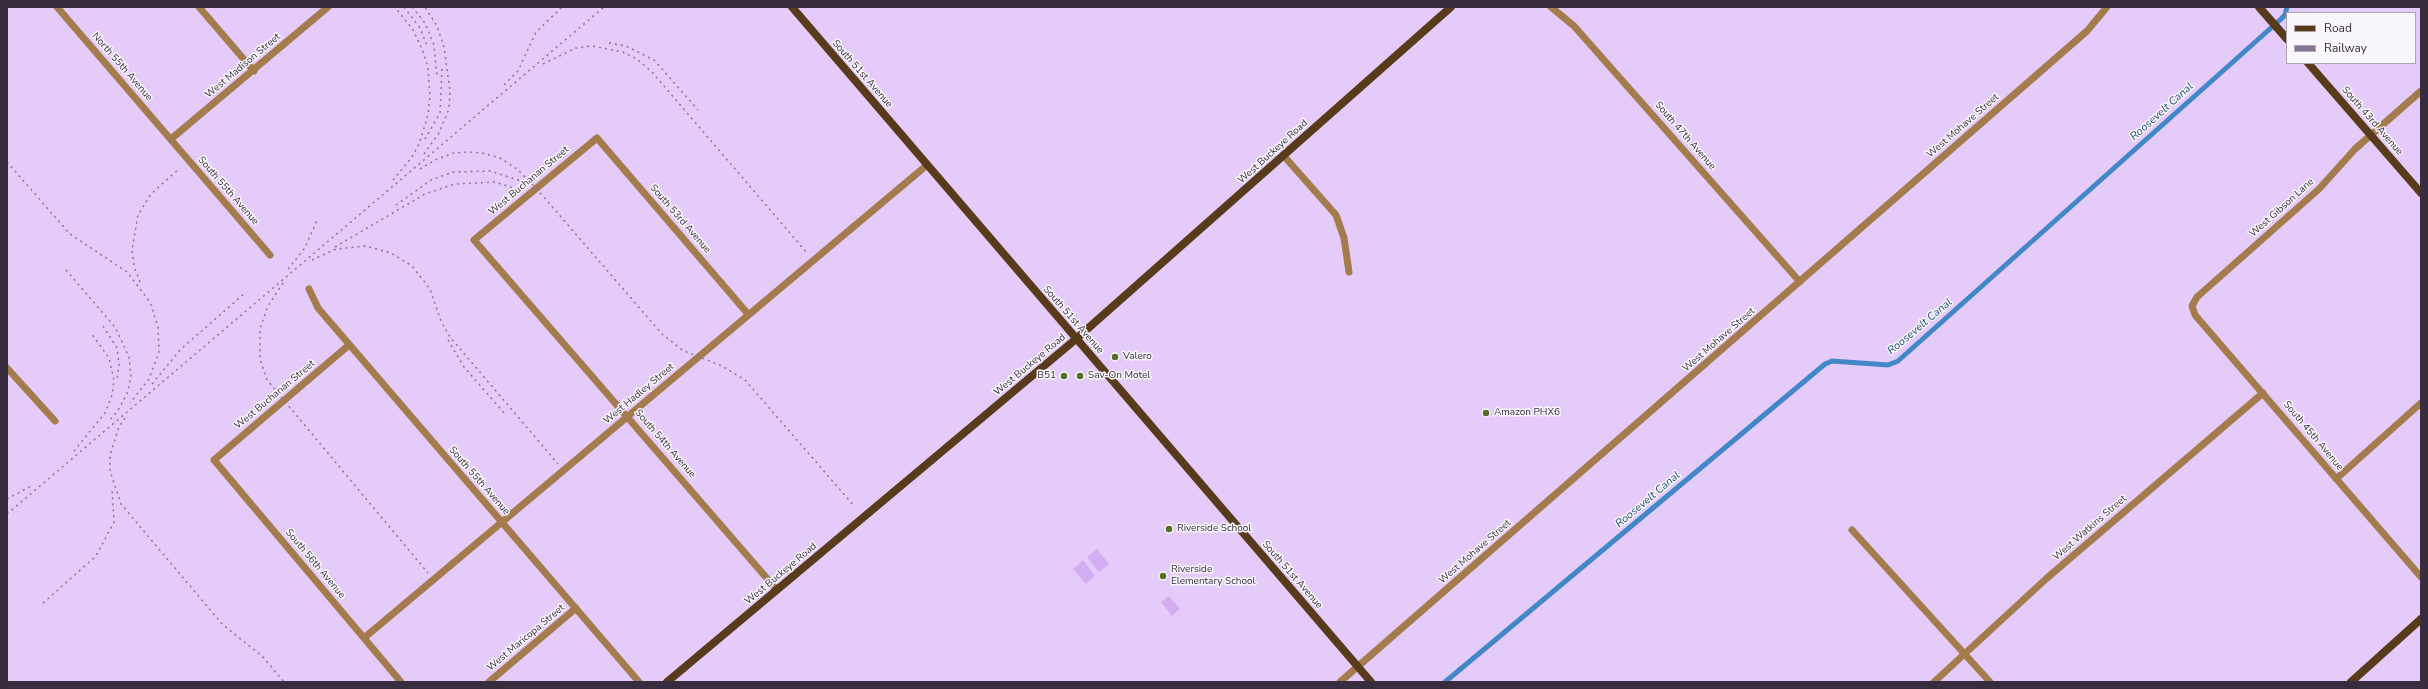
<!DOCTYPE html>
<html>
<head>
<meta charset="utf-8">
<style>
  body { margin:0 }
  #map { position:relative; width:2428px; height:689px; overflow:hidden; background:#e4cbfa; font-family:"Nunito Sans",sans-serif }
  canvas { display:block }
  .frame { position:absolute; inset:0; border:8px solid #372d3f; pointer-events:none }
  .legend { position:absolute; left:2286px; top:12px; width:130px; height:52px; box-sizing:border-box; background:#f9f7fc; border:1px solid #aba6b0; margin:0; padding:5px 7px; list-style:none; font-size:12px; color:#372d3f }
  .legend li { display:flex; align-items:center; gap:8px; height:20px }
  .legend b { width:20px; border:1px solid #aba6b0 }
</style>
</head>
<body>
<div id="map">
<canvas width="2428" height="689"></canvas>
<div class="frame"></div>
<ul class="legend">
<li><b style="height:5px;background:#573b1a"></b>Road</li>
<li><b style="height:5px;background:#867595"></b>Railway</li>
</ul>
</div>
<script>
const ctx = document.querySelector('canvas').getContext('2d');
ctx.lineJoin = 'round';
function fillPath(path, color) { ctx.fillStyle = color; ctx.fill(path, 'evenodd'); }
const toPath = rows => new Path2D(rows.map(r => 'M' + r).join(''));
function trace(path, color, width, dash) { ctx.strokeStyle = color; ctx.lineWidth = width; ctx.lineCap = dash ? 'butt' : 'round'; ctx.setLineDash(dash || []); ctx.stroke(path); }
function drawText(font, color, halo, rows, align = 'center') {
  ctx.font = font + ' "Nunito Sans",sans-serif'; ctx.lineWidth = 3; ctx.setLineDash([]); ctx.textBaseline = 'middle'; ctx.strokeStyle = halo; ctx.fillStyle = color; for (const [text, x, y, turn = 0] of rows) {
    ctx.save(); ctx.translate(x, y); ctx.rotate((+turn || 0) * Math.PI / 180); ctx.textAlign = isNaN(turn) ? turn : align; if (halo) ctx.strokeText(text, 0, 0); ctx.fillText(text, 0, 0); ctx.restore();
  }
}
const green = toPath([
  [1097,549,1109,564,1099,572,1087,557],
  [1083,560,1095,576,1086,584,1073,569],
  [1169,596,1180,609,1172,616,1161,602]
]);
const canal = toPath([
  [1445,682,1825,364,1832,361,1888,365,1898,361,2281,19,2285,15,2287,7]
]);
const minor = toPath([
  [57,7,270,255],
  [199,7,254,71],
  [1551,7,1574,26,1800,282],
  [2421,91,2355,149,2319,189,2197,297,2192,306,2195,315,2421,577],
  [171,139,328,7],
  [1283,155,1336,215,1344,238,1349,272],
  [309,289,318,308,639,682],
  [748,314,597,138,474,240,777,590],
  [349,345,214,460,401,682],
  [7,368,55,421],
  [2336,479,2421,403],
  [1852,530,1990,682],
  [364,638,927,165],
  [489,682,576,608],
  [1340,682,2087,31,2107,7],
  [1934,682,2047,578,2263,393]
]);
const major = toPath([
  [792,7,1371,682],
  [2259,7,2287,39],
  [2308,63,2421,193],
  [667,682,1076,339,1451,7],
  [2351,682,2421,619]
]);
const rail = toPath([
  [404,7,420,28,428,48],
  [412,7,425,23,434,45,437,76],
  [609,43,626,46,654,60,698,110],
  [543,64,576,48,592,46,623,52,637,59,652,72,807,253],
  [504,85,518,71,536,32,562,7],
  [425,139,440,113,442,69],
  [424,154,439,133,449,109,450,91,444,47,437,26,425,7],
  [7,162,70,234,127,272,150,302,158,327,159,352,149,379,130,403],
  [420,169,435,160,454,153,468,152,482,153,500,158,517,169,536,188,662,334,682,350,722,366,745,380,855,507],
  [393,180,412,157,419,144,428,115,430,96,428,68,423,51,413,30,395,7],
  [396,205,431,180,453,172,490,171,521,181],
  [335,247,425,194,455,184,495,182,516,189],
  [312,260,336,249,366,246,391,253,412,266,430,289,441,321,450,337,558,464],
  [288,269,305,248,317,220],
  [66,270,115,327,129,357,131,377,127,394,117,412,108,422],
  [140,282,134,266,132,250,138,215,151,194,180,168],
  [283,283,268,306,260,329,260,359,267,380,428,573],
  [103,326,117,348,119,364,117,380],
  [448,340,464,367,505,414],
  [152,384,181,349,245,293],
  [125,418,119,427,110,455,110,471,121,504,222,624,263,657,284,682],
  [74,451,105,413,112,395,114,380,109,358,91,333],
  [7,499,33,485],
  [7,514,604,7],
  [43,603,96,556,114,522,112,489]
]);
const markers = [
  [1115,357,4,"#517026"],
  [1064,376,4,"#517026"],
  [1080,376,4,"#517026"],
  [1486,413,4,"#517026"],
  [1169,529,4,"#517026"],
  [1163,576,4,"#517026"]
];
const streetNames = [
  ["West Madison Street",243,66,-40],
  ["North 55th Avenue",122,67,49],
  ["South 51st Avenue",862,74,49],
  ["South 43rd Avenue",2372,121,49],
  ["West Mohave Street",1963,126,-41],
  ["South 47th Avenue",1685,136,49],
  ["West Buckeye Road",1273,152,-42],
  ["West Buchanan Street",529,181,-40],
  ["South 55th Avenue",228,191,49],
  ["West Gibson Lane",2282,208,-42],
  ["South 53rd Avenue",680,219,49],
  ["South 51st Avenue",1073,320,49],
  ["West Mohave Street",1719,340,-41],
  ["West Buckeye Road",1030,365,-40],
  ["West Hadley Street",639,394,-40],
  ["West Buchanan Street",275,395,-40],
  ["South 45th Avenue",2313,436,50],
  ["South 54th Avenue",665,444,49],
  ["South 55th Avenue",479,481,49],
  ["West Watkins Street",2090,528,-41],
  ["West Mohave Street",1475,552,-41],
  ["South 56th Avenue",315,564,50],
  ["West Buckeye Road",781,574,-40],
  ["South 51st Avenue",1292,575,49],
  ["West Maricopa Street",526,638,-40]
];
const poiNames = [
  ["Valero",1123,357],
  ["B51",1056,376,"right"],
  ["Sav-On Motel",1088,376],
  ["Amazon PHX6",1494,413],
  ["Riverside School",1177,529],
  ["Riverside",1171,570],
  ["Elementary School",1171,582]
];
const waterNames = [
  ["Roosevelt Canal",2162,112,-42],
  ["Roosevelt Canal",1920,327,-40],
  ["Roosevelt Canal",1648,500,-40]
];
fillPath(green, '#d3adf2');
trace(canal, '#4287c7', 5);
trace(minor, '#a47b4c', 7);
trace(major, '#573b1a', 8);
trace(rail, '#867595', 1.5, [2, 4]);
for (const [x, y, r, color] of markers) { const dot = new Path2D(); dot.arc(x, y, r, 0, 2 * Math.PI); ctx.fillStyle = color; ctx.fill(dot); trace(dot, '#f9f7fc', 1.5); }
drawText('10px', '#372d3f', '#f9f7fc', streetNames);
drawText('10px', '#372d3f', '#f9f7fc', poiNames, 'left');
drawText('italic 11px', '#1d4d79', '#f9f7fc', waterNames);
</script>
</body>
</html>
